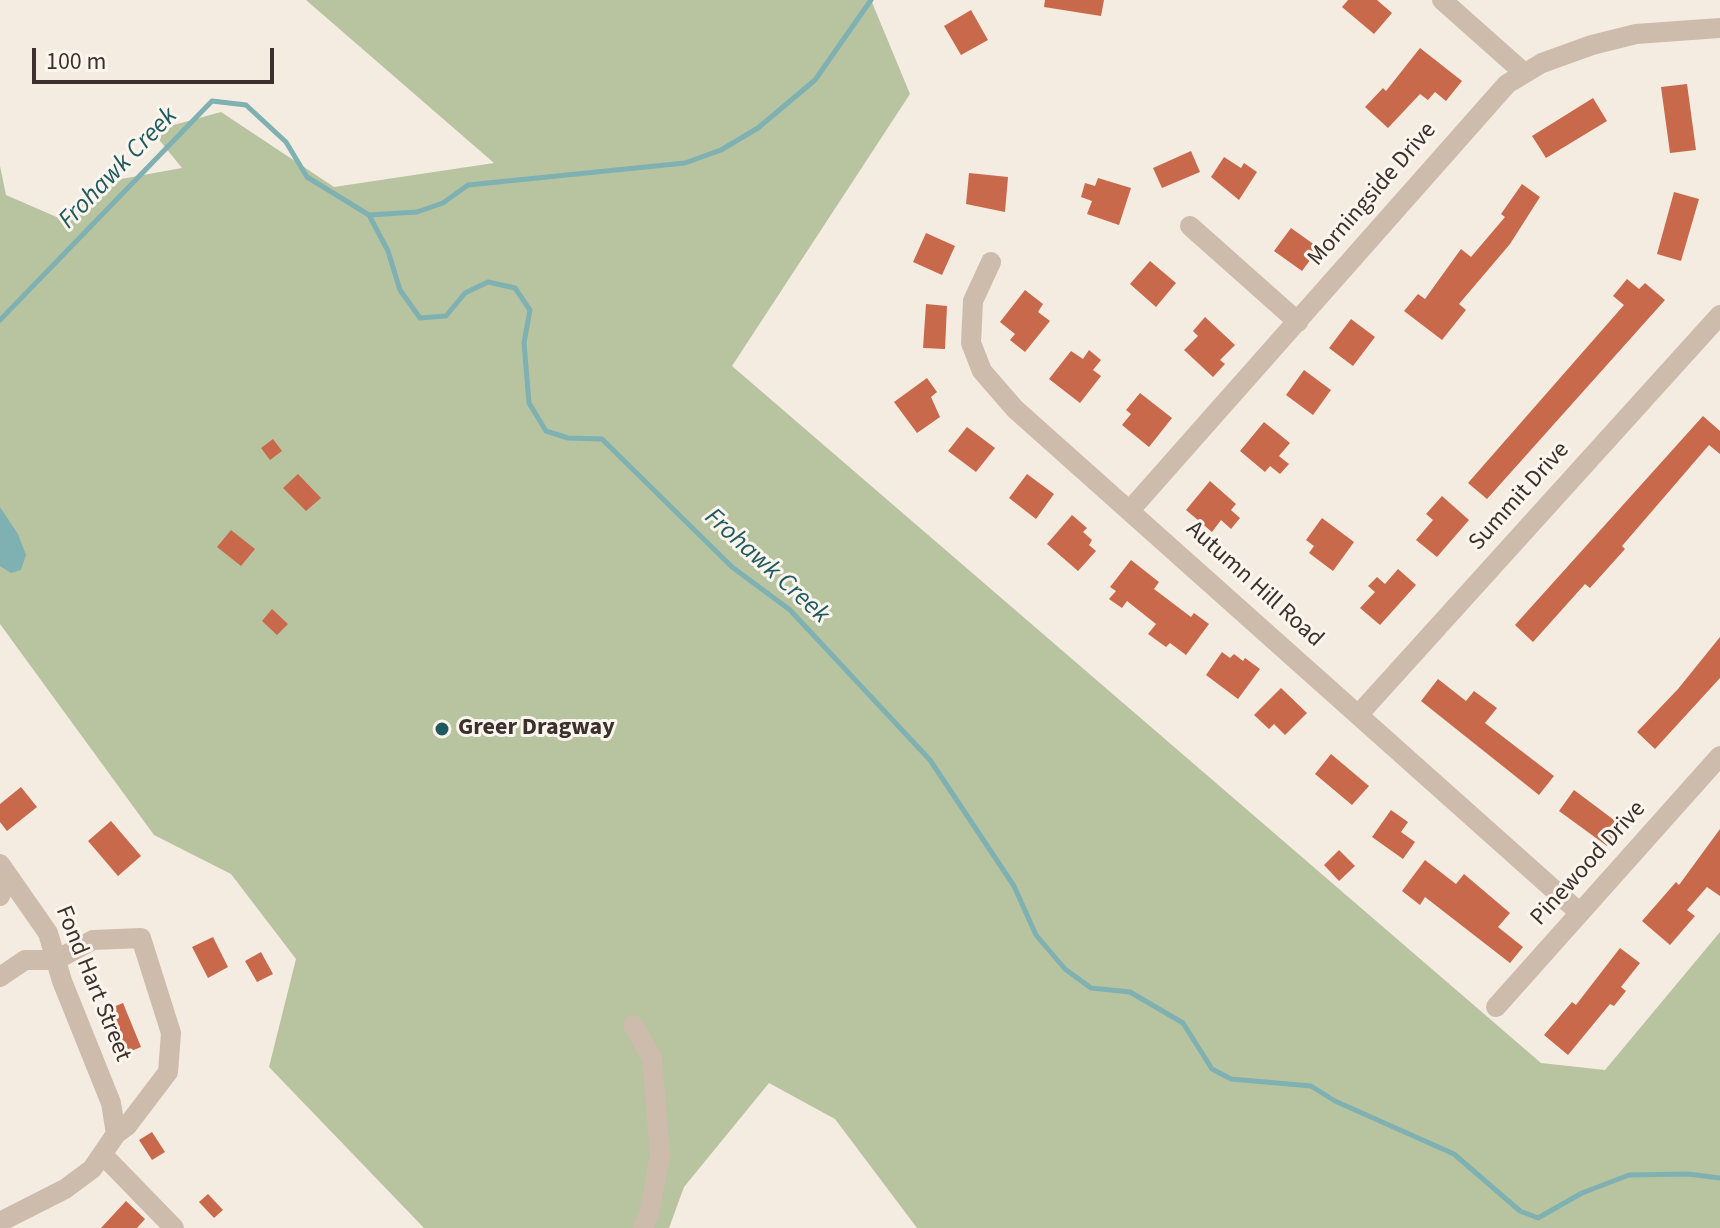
<!DOCTYPE html>
<html>
<head>
<meta charset="utf-8">
<style>
  body { margin:0 }
  #map { position:relative; width:1720px; height:1228px; overflow:hidden; background:#f4ebe1; font-family:"Source Sans 3",sans-serif }
  canvas { display:block }
  .scale { position:absolute; left:32px; top:48px; width:242px; height:36px; box-sizing:border-box; border:4px solid #3b302b; border-top:0; padding-left:10px; font-size:24px; line-height:28px; white-space:nowrap; color:#3b302b; -webkit-text-stroke:6px #fbf5ee; paint-order:stroke }
</style>
</head>
<body>
<div id="map">
<canvas width="1720" height="1228"></canvas>
<div class="scale">100 m</div>
</div>
<script>
const ctx = document.querySelector('canvas').getContext('2d');
ctx.lineJoin = 'round';
function fillPath(path, color) { ctx.fillStyle = color; ctx.fill(path, 'evenodd'); }
const toPath = rows => new Path2D(rows.map(r => 'M' + r).join(''));
function trace(path, color, width, dash) { ctx.strokeStyle = color; ctx.lineWidth = width; ctx.lineCap = dash ? 'butt' : 'round'; ctx.setLineDash(dash || []); ctx.stroke(path); }
function drawText(font, color, halo, rows, align = 'center') {
  ctx.font = font + ' "Source Sans 3",sans-serif'; ctx.lineWidth = 6; ctx.setLineDash([]); ctx.textBaseline = 'middle'; ctx.strokeStyle = halo; ctx.fillStyle = color; for (const [text, x, y, turn = 0] of rows) {
    ctx.save(); ctx.translate(x, y); ctx.rotate((+turn || 0) * Math.PI / 180); ctx.textAlign = isNaN(turn) ? turn : align; if (halo) ctx.strokeText(text, 0, 0); ctx.fillText(text, 0, 0); ctx.restore();
  }
}
const green = toPath([
  [306,0,871,0,910,94,732,366,1541,1063,1605,1070,1720,932,1720,1228,917,1228,835,1119,769,1083,684,1187,669,1228,424,1228,269,1067,296,959,231,874,154,835,0,624,0,166,6,195,68,222,99,183,182,168,152,131,221,112,334,187,494,163]
]);
const water = toPath([
  [0,507,18,534,26,555,21,570,11,573,0,566]
]);
const stream = toPath([
  [369,215,417,212,443,203,468,185,685,163,721,150,758,128,815,80,871,0],
  [0,320,212,101,246,105,286,142,307,177,369,215,388,251,400,290,420,318,446,316,465,293,488,282,515,288,530,310,524,343,529,403,546,431,568,438,602,439,732,567,790,610,930,760,1014,886,1036,935,1065,969,1091,988,1130,992,1183,1023,1212,1069,1231,1079,1311,1086,1335,1101,1454,1154,1520,1211,1538,1218,1582,1193,1629,1175,1688,1174,1720,1178]
]);
const building = toPath([
  [1045,0,1104,0,1101,16,1044,7],
  [1348,0,1377,0,1392,13,1374,34,1342,7],
  [971,10,988,40,961,55,944,26],
  [1420,48,1462,81,1446,101,1435,92,1428,100,1420,94,1388,128,1365,107,1383,88,1386,91],
  [1687,84,1696,150,1670,153,1661,87],
  [1593,98,1607,121,1546,158,1532,136],
  [1191,151,1200,172,1162,188,1153,168],
  [1224,157,1241,168,1244,163,1257,172,1239,200,1211,177],
  [969,173,1008,177,1005,212,966,204],
  [1098,178,1131,188,1119,225,1087,214,1092,201,1081,197,1085,183,1095,186],
  [1522,184,1540,197,1510,244,1459,304,1466,310,1442,340,1404,311,1418,294,1425,299,1461,249,1471,257,1505,217,1501,214],
  [1674,192,1699,199,1681,261,1657,254],
  [1291,228,1319,248,1302,271,1274,251],
  [926,233,955,246,942,275,913,262],
  [1150,261,1176,283,1156,307,1130,284],
  [1627,279,1639,289,1645,283,1665,300,1487,499,1468,483,1624,305,1613,296],
  [1025,290,1043,304,1038,312,1050,321,1025,352,1010,340,1015,334,1000,322],
  [926,304,947,306,945,349,923,348],
  [1205,317,1235,345,1220,360,1225,364,1213,377,1184,350,1198,336,1193,331],
  [1351,319,1375,337,1353,366,1329,348],
  [1089,350,1101,360,1093,370,1101,376,1080,403,1049,379,1071,351,1083,359],
  [1304,370,1331,390,1313,415,1286,395],
  [927,378,937,392,931,397,940,417,917,433,894,402],
  [1140,393,1172,418,1149,447,1122,425,1131,414,1126,410],
  [1703,416,1720,431,1720,454,1709,445,1622,546,1625,549,1590,588,1585,584,1533,642,1515,625],
  [1264,422,1290,443,1279,456,1289,464,1280,474,1270,466,1265,472,1240,451],
  [967,427,995,448,976,472,948,451],
  [273,439,282,451,270,460,261,448],
  [298,474,321,498,306,511,283,488],
  [1027,474,1054,494,1036,519,1009,498],
  [1210,481,1236,504,1231,510,1240,518,1231,529,1221,520,1212,532,1186,510],
  [1442,496,1469,520,1437,557,1416,540,1433,520,1426,514],
  [1072,515,1087,528,1083,532,1092,540,1089,545,1096,551,1078,571,1047,544],
  [1322,518,1354,542,1333,571,1309,553,1314,546,1306,540],
  [231,530,255,549,241,566,217,547],
  [1131,560,1159,582,1154,589,1191,617,1194,613,1209,624,1186,655,1170,643,1166,647,1148,634,1156,624,1127,601,1122,608,1109,599,1116,591,1110,587],
  [1398,569,1416,585,1380,625,1360,608,1375,592,1368,586,1377,577,1385,584],
  [272,609,288,624,277,635,262,621],
  [1720,637,1720,678,1655,749,1637,732,1678,689],
  [1222,652,1230,658,1234,654,1243,661,1245,658,1260,669,1238,699,1206,675],
  [1438,679,1466,701,1474,691,1497,708,1485,723,1554,776,1539,795,1421,701],
  [1281,688,1307,713,1285,735,1274,724,1269,729,1254,715],
  [1331,754,1369,786,1352,805,1315,774],
  [21,787,37,807,7,831,0,822,0,804],
  [1574,790,1622,826,1607,846,1559,811],
  [1391,810,1408,822,1401,832,1415,842,1403,859,1372,837],
  [111,821,141,856,118,876,88,841],
  [1720,829,1720,896,1707,887,1687,910,1695,916,1670,945,1642,921,1676,882,1679,885],
  [1339,850,1355,866,1339,881,1324,865],
  [1425,860,1456,884,1464,874,1510,913,1498,927,1523,947,1510,963,1425,897,1420,905,1402,891],
  [213,937,228,967,208,978,192,947],
  [1620,948,1640,963,1621,987,1626,991,1614,1006,1610,1004,1568,1055,1544,1035,1572,1002,1576,1005],
  [261,952,273,974,257,982,245,961],
  [123,1003,141,1047,119,1056,101,1012],
  [152,1132,165,1152,152,1160,139,1140],
  [208,1194,223,1210,214,1218,199,1202],
  [126,1201,145,1219,137,1228,101,1228]
]);
const minor = toPath([
  [1442,0,1523,72],
  [1190,226,1298,322],
  [991,262,973,301,971,343,982,371,1015,409,1580,913],
  [1131,509,1507,84,1542,63,1592,45,1636,34,1720,28],
  [1359,714,1720,315],
  [0,864,48,933,62,981,111,1103,116,1134],
  [0,896,8,876],
  [0,977,25,960,56,960,93,940,141,938,171,1033,168,1072,127,1126,116,1134,92,1169,65,1189,0,1222],
  [1496,1007,1720,756],
  [633,1025,652,1058,660,1156,649,1214,643,1228],
  [103,1155,174,1228]
]);
const markers = [
  [442,729,8,"#1f5a5e"]
];
const streetNames = [
  ["Morningside Drive",1373,195,-49],
  ["Summit Drive",1520,497,-48],
  ["Autumn Hill Road",1254,585,42],
  ["Pinewood Drive",1589,864,-48],
  ["Fond Hart Street",92,984,68]
];
const poiNames = [
  ["Greer Dragway",458,729]
];
const waterNames = [
  ["Frohawk Creek",119,169,-46],
  ["Frohawk Creek",766,567,42]
];
fillPath(green, '#b8c4a0');
fillPath(water, '#7fb0b2');
trace(stream, '#7fb0b2', 5);
fillPath(building, '#c8694b');
trace(minor, '#cdbbac', 20);
for (const [x, y, r, color] of markers) { const dot = new Path2D(); dot.arc(x, y, r, 0, 2 * Math.PI); ctx.fillStyle = color; ctx.fill(dot); trace(dot, '#fbf5ee', 3); }
drawText('24px', '#3b302b', '#fbf5ee', streetNames);
drawText('bold 24px', '#3b302b', '#fbf5ee', poiNames, 'left');
drawText('italic 26px', '#1f5a5e', '#fbf5ee', waterNames);
</script>
</body>
</html>
